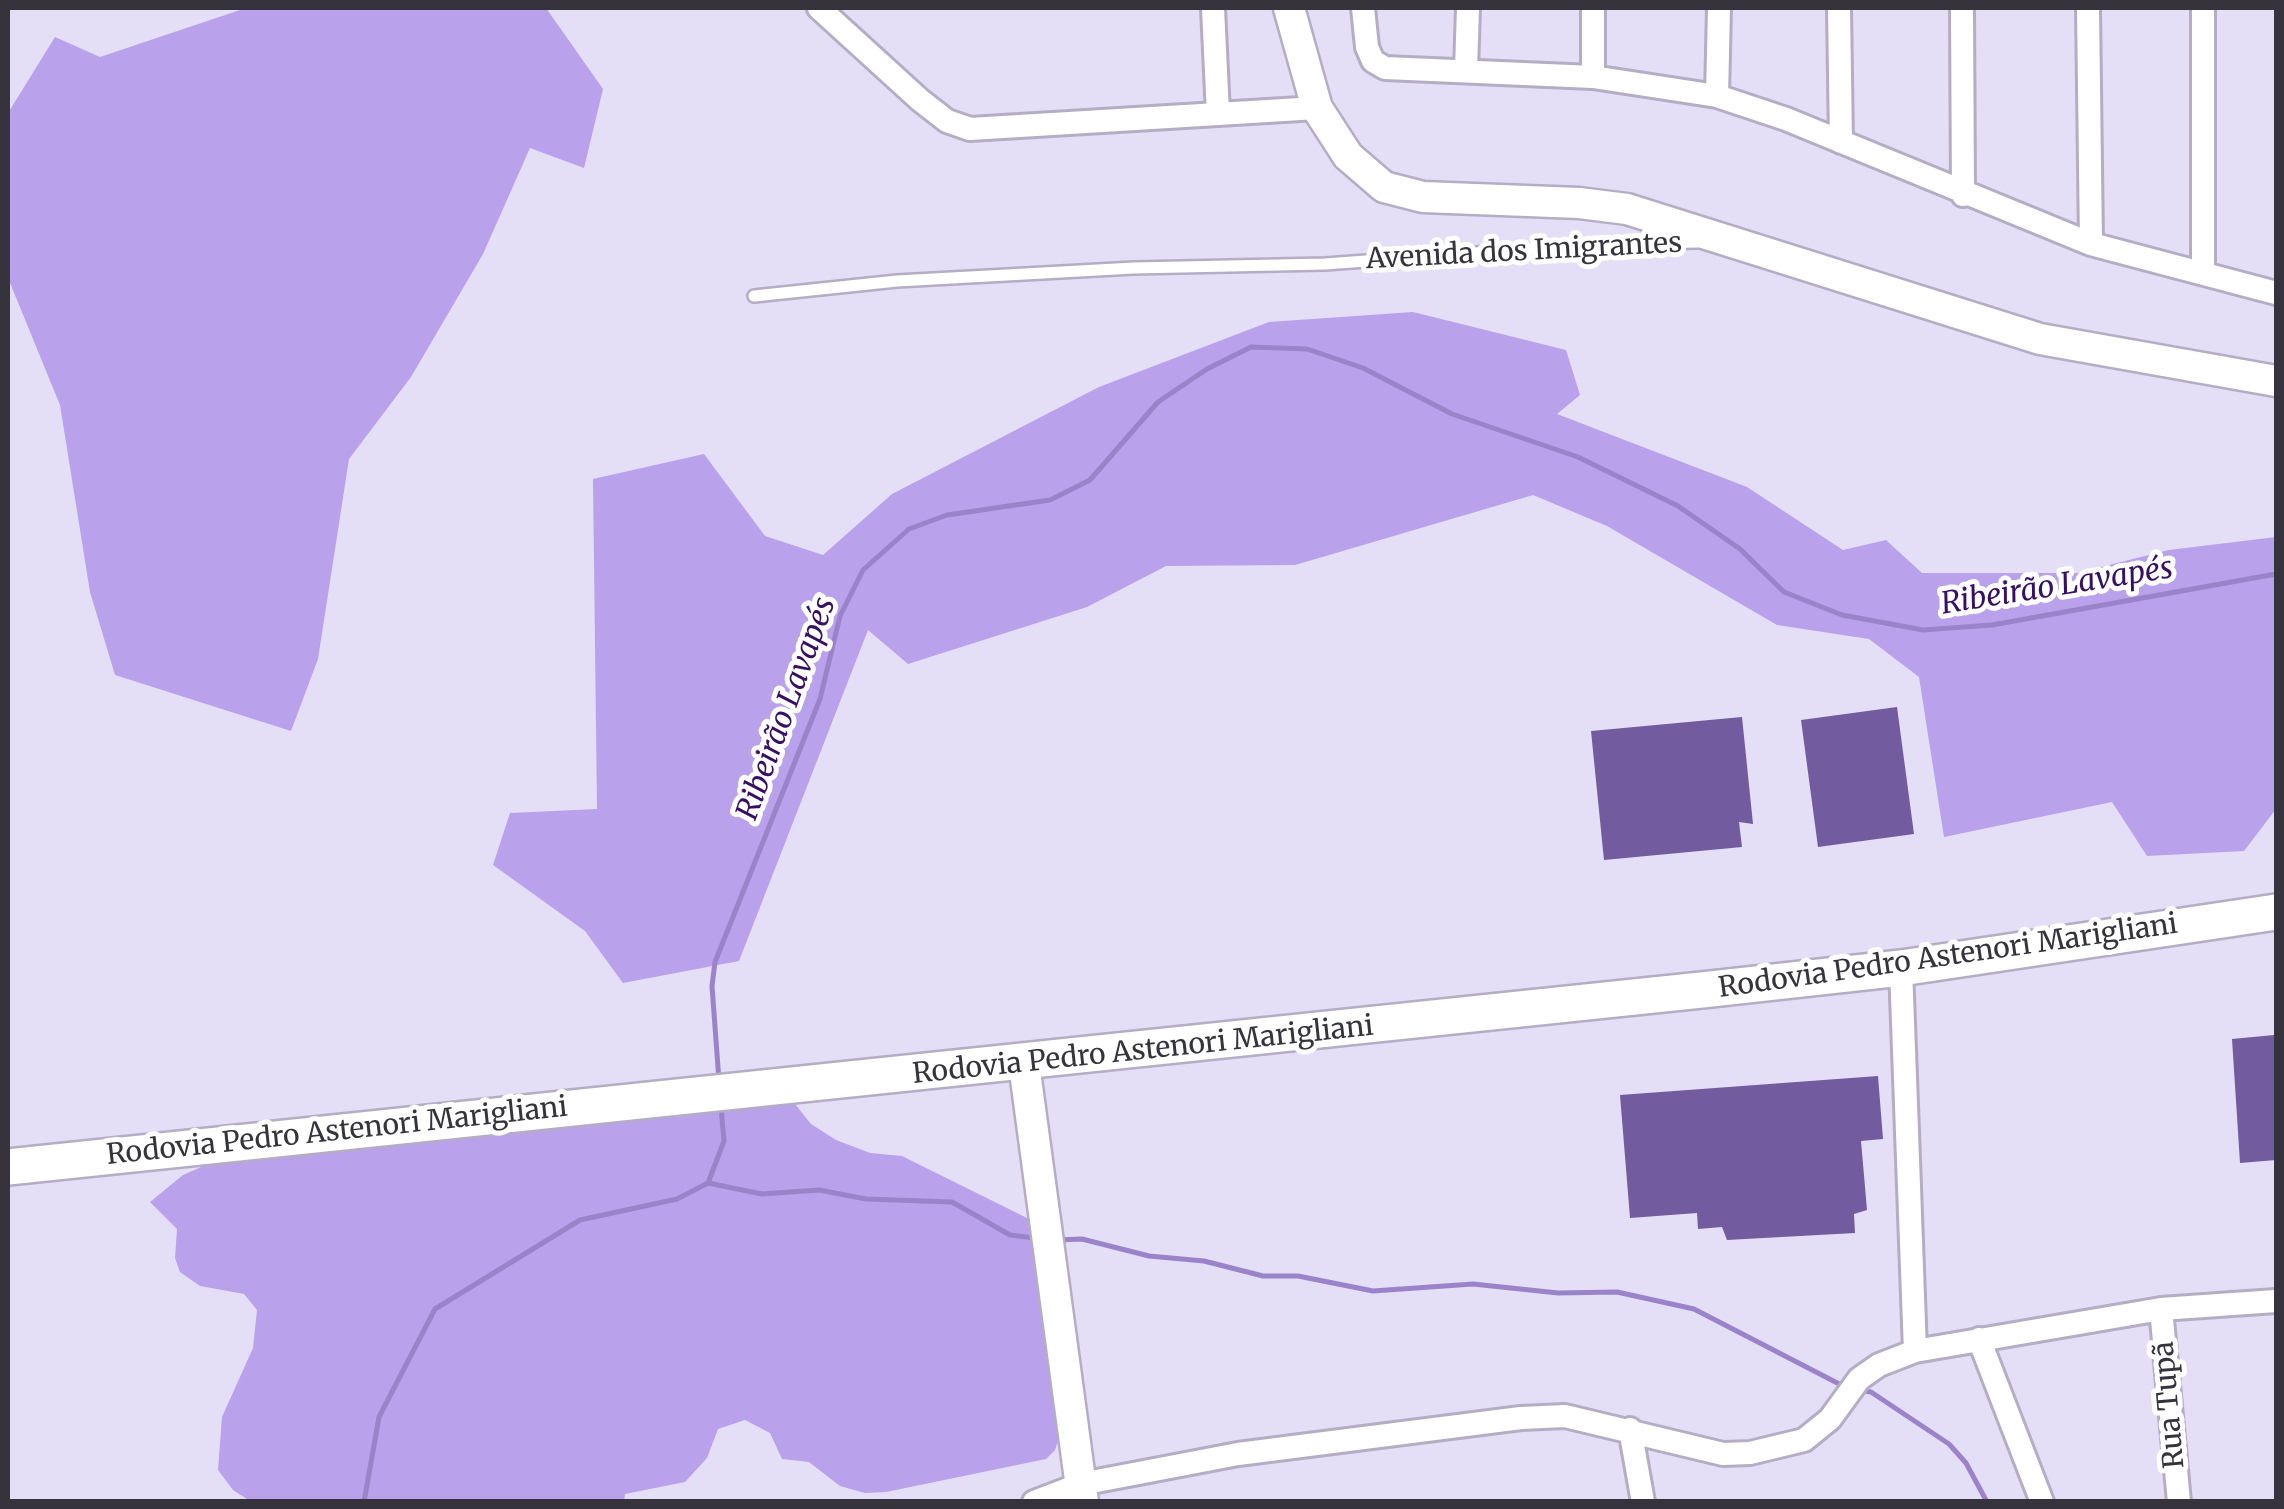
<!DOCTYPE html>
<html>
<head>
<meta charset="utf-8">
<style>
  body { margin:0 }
  #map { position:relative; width:2284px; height:1509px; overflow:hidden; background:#e5def7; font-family:Merriweather,serif }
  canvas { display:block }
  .frame { position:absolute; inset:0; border:10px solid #36333c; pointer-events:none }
</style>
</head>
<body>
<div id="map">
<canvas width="2284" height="1509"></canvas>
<div class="frame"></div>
</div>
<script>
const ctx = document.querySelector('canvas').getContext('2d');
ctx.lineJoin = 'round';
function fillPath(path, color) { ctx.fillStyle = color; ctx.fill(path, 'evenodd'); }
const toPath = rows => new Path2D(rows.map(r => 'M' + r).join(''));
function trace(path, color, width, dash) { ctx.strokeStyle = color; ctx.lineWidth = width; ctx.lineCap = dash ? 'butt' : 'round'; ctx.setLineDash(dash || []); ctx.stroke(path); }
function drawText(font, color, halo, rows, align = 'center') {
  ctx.font = font + ' Merriweather,serif'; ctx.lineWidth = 10; ctx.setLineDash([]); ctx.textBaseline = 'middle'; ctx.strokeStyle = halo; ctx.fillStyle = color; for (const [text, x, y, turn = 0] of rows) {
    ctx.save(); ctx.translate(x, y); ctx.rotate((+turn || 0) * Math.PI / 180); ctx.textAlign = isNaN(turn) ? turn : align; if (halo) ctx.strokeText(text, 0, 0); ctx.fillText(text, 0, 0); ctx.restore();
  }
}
const forest = toPath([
  [246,8,546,8,603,89,584,168,530,148,483,254,411,377,349,459,318,659,291,731,115,675,90,592,60,405,8,278,8,113,55,37,100,57],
  [1413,312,1566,350,1580,395,1557,414,1747,487,1843,550,1886,540,1922,573,2077,573,2169,550,2276,537,2276,809,2244,851,2147,856,2112,802,1944,837,1919,677,1869,639,1777,625,1607,526,1533,495,1295,565,1166,566,1087,607,908,664,868,630,739,961,623,983,585,931,493,865,510,813,597,809,593,479,704,454,765,536,823,555,892,494,1099,387,1269,322],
  [791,1099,811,1124,836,1140,870,1153,902,1156,1035,1222,1062,1428,1055,1450,1046,1459,886,1492,865,1493,840,1486,809,1462,782,1459,770,1433,745,1420,718,1429,707,1458,685,1482,625,1494,624,1501,250,1501,233,1490,218,1470,222,1417,253,1348,257,1310,244,1294,200,1286,180,1272,175,1258,177,1229,150,1202,183,1175,215,1161,255,1153,459,1138]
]);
const stream = toPath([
  [719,1081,712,986,715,962,820,699,840,616,863,570,909,529,947,515,1050,500,1090,480,1158,402,1207,369,1251,347,1307,349,1363,368,1452,414,1578,457,1678,506,1740,549,1784,592,1842,615,1923,630,1992,625,2276,574],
  [708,1183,762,1194,819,1190,866,1199,952,1202,1010,1235,1035,1238],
  [1056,1240,1082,1239,1149,1256,1204,1261,1263,1276,1298,1276,1373,1291,1473,1284,1558,1293,1617,1292,1694,1309,1847,1388],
  [1858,1390,1871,1392,1949,1444,1966,1463,1987,1502],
  [364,1502,379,1417,435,1309,580,1220,677,1199,708,1183,724,1141,721,1107]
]);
const building = toPath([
  [1897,707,1914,834,1818,847,1801,720],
  [1742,717,1753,824,1739,822,1742,847,1604,860,1591,731],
  [2274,1035,2276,1160,2240,1163,2232,1039],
  [1878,1076,1883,1139,1861,1141,1867,1210,1854,1214,1855,1233,1727,1240,1722,1227,1698,1229,1697,1213,1630,1218,1620,1095]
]);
const lane = toPath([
  [754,296,897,281,1134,268,1325,264,1598,244,1698,242]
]);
const street = toPath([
  [819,8,920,100,947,121,970,129,1317,108],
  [1213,8,1218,114],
  [1363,8,1367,47,1373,61,1385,68,1593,77,1717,96,1786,119,2091,244,2276,293],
  [1839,8,1841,142],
  [1962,8,1963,195],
  [2088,8,2091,244],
  [2203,8,2203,273],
  [1466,70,1468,8],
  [1593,77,1593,8],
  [1717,96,1719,8],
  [1901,968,1915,1351],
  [2161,1309,2179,1502],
  [1979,1339,2042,1502],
  [1630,1429,1643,1502],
  [1034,1502,1081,1484,1238,1454,1521,1418,1565,1416,1723,1454,1750,1453,1804,1440,1830,1419,1859,1379,1879,1365,1915,1351,2161,1309,2276,1301]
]);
const secondary = toPath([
  [1289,8,1317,108,1348,156,1384,187,1423,197,1579,203,1627,209,2040,339,2276,381],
  [1024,1064,1083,1502]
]);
const primary = toPath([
  [8,1167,1711,989,1901,968,2276,912]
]);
const streetNames = [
  ["Avenida dos Imigrantes",1524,252,-3],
  ["Rodovia Pedro Astenori Marigliani",1948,957,-8],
  ["Rodovia Pedro Astenori Marigliani",1143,1051,-6],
  ["Rodovia Pedro Astenori Marigliani",337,1132,-6],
  ["Rua Tupã",2170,1405,-95]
];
const waterNames = [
  ["Ribeirão Lavapés",2057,587,-9],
  ["Ribeirão Lavapés",787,709,-70]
];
fillPath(forest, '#b9a1eb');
trace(stream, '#9b83ca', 5);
fillPath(building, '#725b9e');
trace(lane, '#b4adc4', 16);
trace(street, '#b4adc4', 28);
trace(secondary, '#b4adc4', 35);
trace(primary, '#b4adc4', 40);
trace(lane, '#fff', 11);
trace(street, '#fff', 22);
trace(secondary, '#fff', 30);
trace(primary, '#fff', 35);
drawText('28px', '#36333c', '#fff', streetNames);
drawText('italic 30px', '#370f64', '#fff', waterNames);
</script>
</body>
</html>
